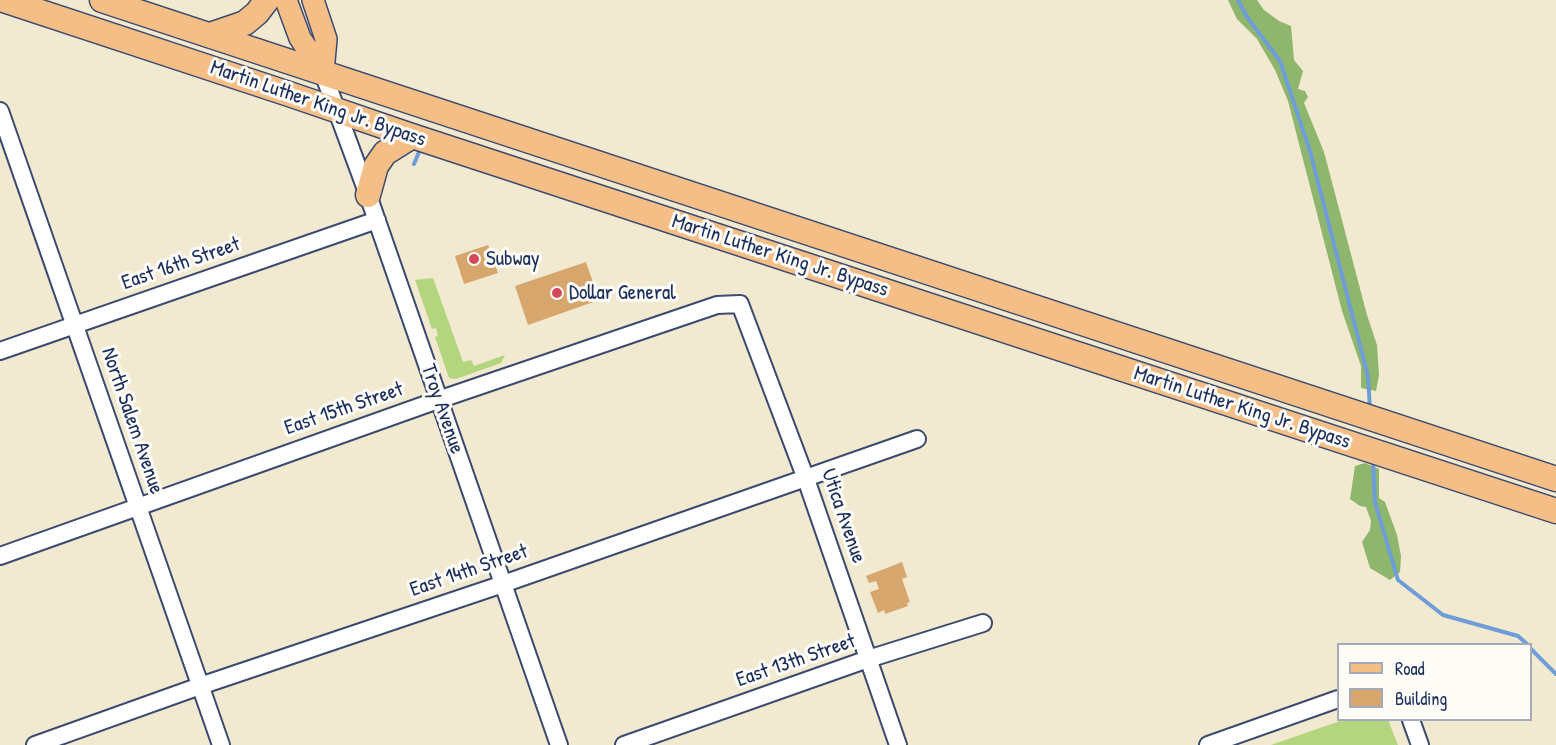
<!DOCTYPE html>
<html>
<head>
<meta charset="utf-8">
<style>
  body { margin:0 }
  #map { position:relative; width:1556px; height:745px; overflow:hidden; background:#f2e9d1; font-family:"Patrick Hand",sans-serif }
  canvas { display:block }
  .legend { position:absolute; left:1337px; top:643px; width:195px; height:78px; box-sizing:border-box; background:#fdfcf7; border:2px solid #a3aaba; margin:0; padding:8px 10px; list-style:none; font-size:18px; color:#1b2f5e }
  .legend li { display:flex; align-items:center; gap:12px; height:30px }
  .legend b { width:30px; border:2px solid #a3aaba }
</style>
</head>
<body>
<div id="map">
<canvas width="1556" height="745"></canvas>
<ul class="legend">
<li><b style="height:8px;background:#f6be87"></b>Road</li>
<li><b style="height:16px;background:#d7a66d"></b>Building</li>
</ul>
</div>
<script>
const ctx = document.querySelector('canvas').getContext('2d');
ctx.lineJoin = 'round';
function fillPath(path, color) { ctx.fillStyle = color; ctx.fill(path, 'evenodd'); }
const toPath = rows => new Path2D(rows.map(r => 'M' + r).join(''));
function trace(path, color, width, dash) { ctx.strokeStyle = color; ctx.lineWidth = width; ctx.lineCap = dash ? 'butt' : 'round'; ctx.setLineDash(dash || []); ctx.stroke(path); }
function drawText(font, color, halo, rows, align = 'center') {
  ctx.font = font + ' "Patrick Hand",sans-serif'; ctx.lineWidth = 6; ctx.setLineDash([]); ctx.textBaseline = 'middle'; ctx.strokeStyle = halo; ctx.fillStyle = color; for (const [text, x, y, turn = 0] of rows) {
    ctx.save(); ctx.translate(x, y); ctx.rotate((+turn || 0) * Math.PI / 180); ctx.textAlign = isNaN(turn) ? turn : align; if (halo) ctx.strokeText(text, 0, 0); ctx.fillText(text, 0, 0); ctx.restore();
  }
}
const green = toPath([
  [433,278,463,362,471,360,474,366,505,355,501,363,456,379,449,378,435,337,438,336,436,328,432,329,415,280],
  [1343,720,1388,720,1398,745,1271,745]
]);
const forest = toPath([
  [1228,0,1257,0,1264,10,1279,21,1291,26,1294,60,1303,71,1298,89,1305,91,1308,97,1304,103,1324,152,1367,315,1377,345,1379,375,1376,391,1361,388,1361,366,1342,311,1288,101,1275,70,1257,39,1237,19],
  [1365,463,1379,469,1379,498,1385,502,1397,535,1401,556,1400,572,1390,580,1370,568,1362,542,1370,530,1371,521,1366,507,1360,506,1350,499,1355,466]
]);
const stream = toPath([
  [1238,0,1247,17,1280,61,1310,151,1368,376,1370,409],
  [414,164,419,152],
  [1373,461,1375,502,1398,580,1443,615,1518,636,1527,644],
  [1530,648,1556,674]
]);
const building = toPath([
  [488,245,498,273,464,284,455,256],
  [586,262,599,300,528,325,515,286],
  [902,562,907,577,902,579,910,602,907,603,908,606,885,614,884,610,878,613,870,592,879,589,876,581,869,583,866,576]
]);
const minor = toPath([
  [323,73,368,195,559,745],
  [0,111,221,745],
  [0,351,377,220],
  [0,556,438,400,717,305,740,304,806,479,898,745],
  [1411,720,1420,745],
  [35,745,200,686,503,584,917,439],
  [624,745,868,659,983,623],
  [1208,745,1338,699]
]);
const major = toPath([
  [286,0,300,38,323,73],
  [313,0,326,39,323,73]
]);
const highway = toPath([
  [4,0,289,94,412,136,1556,511],
  [102,0,1556,479],
  [210,35,245,23,257,13,267,0],
  [368,195,376,166,385,153,412,136]
]);
const markers = [
  [474,259,6,"#d1495b"],
  [557,293,6,"#d1495b"]
];
const streetNames = [
  ["Martin Luther King Jr. Bypass",318,104,19],
  ["Martin Luther King Jr. Bypass",780,256,18],
  ["East 16th Street",181,264,-19],
  ["Martin Luther King Jr. Bypass",1242,408,18],
  ["East 15th Street",344,409,-19],
  ["Troy Avenue",442,409,71],
  ["North Salem Avenue",132,421,71],
  ["Utica Avenue",843,516,71],
  ["East 14th Street",469,571,-19],
  ["East 13th Street",796,661,-19]
];
const poiNames = [
  ["Subway",486,259],
  ["Dollar General",569,293]
];
fillPath(green, '#b3d57d');
fillPath(forest, '#8eb66c');
trace(stream, '#6f9dd7', 4);
fillPath(building, '#d7a66d');
trace(minor, '#3b4b6f', 20);
trace(major, '#3b4b6f', 24);
trace(highway, '#3b4b6f', 27);
trace(minor, '#fff', 16);
trace(major, '#f6be87', 21);
trace(highway, '#f6be87', 24);
for (const [x, y, r, color] of markers) { const dot = new Path2D(); dot.arc(x, y, r, 0, 2 * Math.PI); ctx.fillStyle = color; ctx.fill(dot); trace(dot, '#fdfcf7', 2); }
drawText('21px', '#1b2f5e', '#fdfcf7', streetNames);
drawText('21px', '#1b2f5e', '#fdfcf7', poiNames, 'left');
</script>
</body>
</html>
